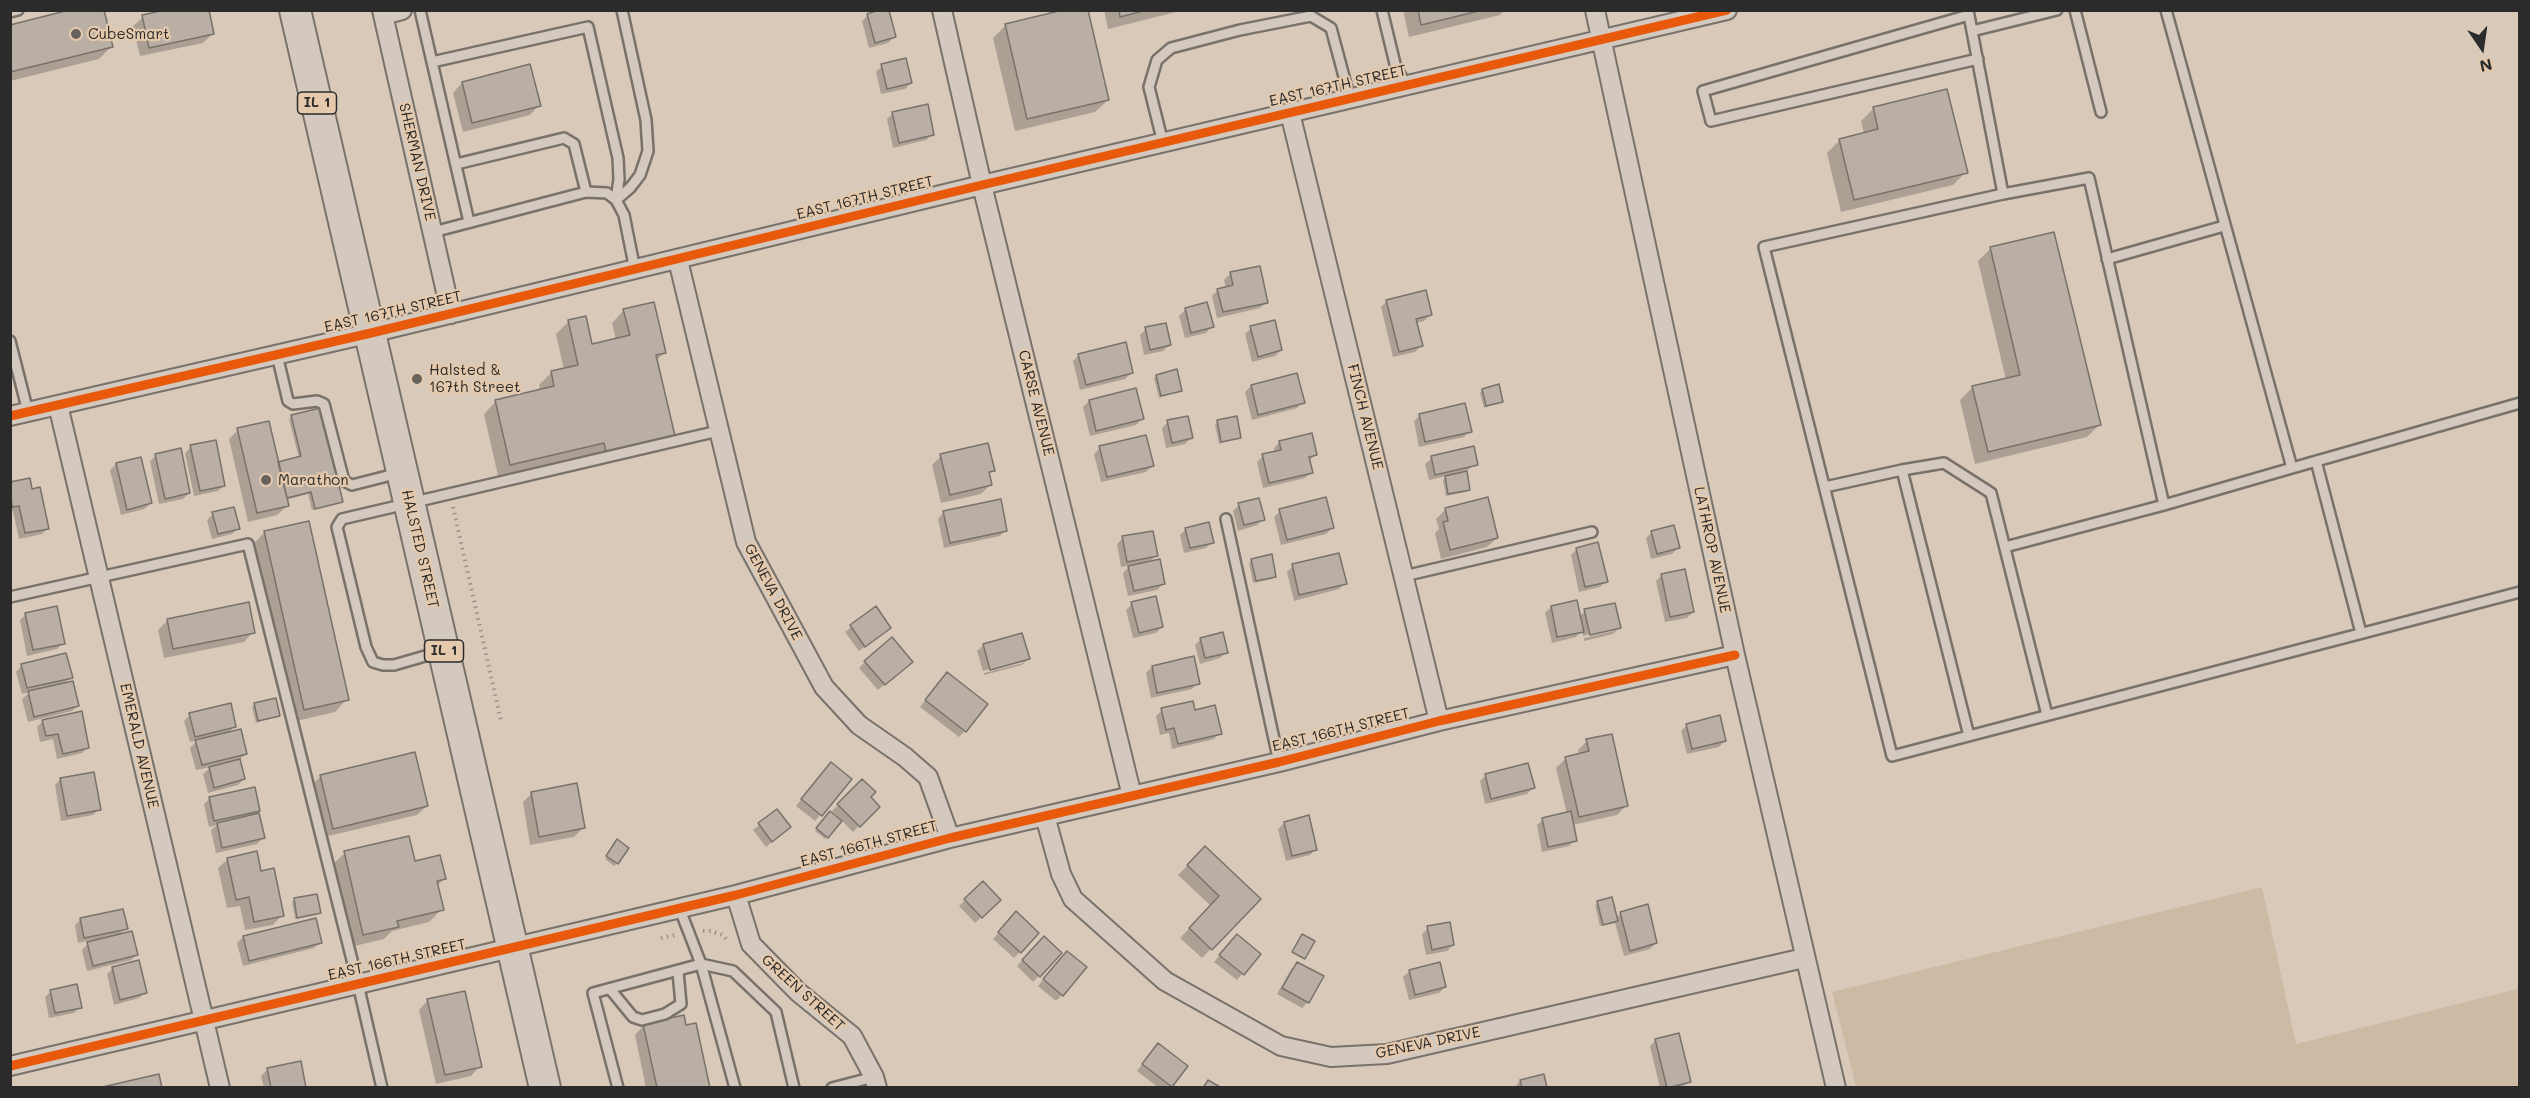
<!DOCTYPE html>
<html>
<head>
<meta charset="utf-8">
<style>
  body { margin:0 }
  #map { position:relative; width:2530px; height:1098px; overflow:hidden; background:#d8c9b9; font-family:Mali,sans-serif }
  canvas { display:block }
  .frame { position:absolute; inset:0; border:12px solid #2b2b2b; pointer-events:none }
  .north { position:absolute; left:2452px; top:18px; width:60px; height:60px; -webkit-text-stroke:4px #e5c9ac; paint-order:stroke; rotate:167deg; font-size:16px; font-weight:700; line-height:24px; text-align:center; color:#2b2b2b }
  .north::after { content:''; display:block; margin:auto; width:21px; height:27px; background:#2b2b2b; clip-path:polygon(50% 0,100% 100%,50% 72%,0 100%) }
</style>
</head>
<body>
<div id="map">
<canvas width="2530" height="1098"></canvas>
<div class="frame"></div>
<div class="north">N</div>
</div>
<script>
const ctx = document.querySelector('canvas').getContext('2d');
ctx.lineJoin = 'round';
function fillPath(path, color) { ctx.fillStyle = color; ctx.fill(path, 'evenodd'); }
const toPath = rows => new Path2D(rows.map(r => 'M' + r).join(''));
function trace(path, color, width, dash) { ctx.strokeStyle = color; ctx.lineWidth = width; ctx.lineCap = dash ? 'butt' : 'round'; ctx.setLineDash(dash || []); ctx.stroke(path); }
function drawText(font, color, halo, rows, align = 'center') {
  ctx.font = font + ' Mali,sans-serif'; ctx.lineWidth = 4.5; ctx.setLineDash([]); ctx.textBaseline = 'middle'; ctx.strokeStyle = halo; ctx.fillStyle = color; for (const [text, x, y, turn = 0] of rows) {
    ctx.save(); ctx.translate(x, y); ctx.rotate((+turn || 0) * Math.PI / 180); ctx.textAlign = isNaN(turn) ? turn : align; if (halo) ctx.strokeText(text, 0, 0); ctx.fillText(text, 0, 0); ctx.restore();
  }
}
const green = toPath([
  [2262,887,2296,1044,2518,989,2519,1087,1856,1087,1832,992]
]);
const shadow = toPath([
  [1070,10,1108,100,1095,112,1015,131,993,38,1005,26],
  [1104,10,1184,10,1108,29],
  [1403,10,1505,10,1500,15,1409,37],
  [868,15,894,37,888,43,869,48,862,21],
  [143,17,212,34,203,43,140,56,133,26],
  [10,26,111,47,99,59,10,81],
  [882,66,911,83,905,89,881,94,876,72],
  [462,83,539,105,530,115,463,132,453,93],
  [1874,108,1966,172,1953,185,1841,212,1827,153,1840,140,1864,134,1861,121],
  [893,113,933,134,926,140,893,148,887,119],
  [1991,248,2100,424,2087,437,1975,464,1960,400,1973,387,2006,380,1978,261],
  [1259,268,1267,302,1260,308,1217,318,1212,296,1218,290,1226,288,1224,280,1230,274],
  [1387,301,1430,315,1424,321,1416,323,1421,346,1415,352,1393,357,1381,307],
  [1206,304,1212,326,1206,333,1185,338,1179,316,1185,310],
  [624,310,665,352,656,361,673,436,660,448,593,464,591,455,498,476,484,414,496,401,540,391,539,385,552,372,564,370,556,334,569,321,591,346,616,340,612,323],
  [1251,328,1281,350,1275,356,1252,362,1245,334],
  [1146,329,1169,345,1163,351,1144,355,1140,335],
  [1079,355,1131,373,1125,379,1080,390,1073,361],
  [1156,376,1180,390,1159,398,1154,378],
  [1251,386,1303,402,1297,408,1252,420,1245,392],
  [1482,390,1501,401,1484,408,1480,393],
  [1089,401,1142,419,1136,425,1090,436,1083,407],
  [1420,415,1470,431,1464,437,1419,447,1414,421],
  [292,416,341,501,312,510,308,494,286,500,287,506,277,515,248,522,229,439,238,430,277,464,299,458,289,419],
  [1168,422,1191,438,1185,444,1166,448,1162,428],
  [1218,422,1239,437,1219,444,1215,424],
  [1280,442,1315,455,1308,462,1311,472,1305,478,1263,488,1257,462,1263,456,1275,453,1274,448],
  [191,447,224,485,218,491,194,496,185,453],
  [1100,448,1152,466,1146,472,1101,482,1094,454],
  [156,455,189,493,183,499,159,504,150,461],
  [941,456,993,470,988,475,991,484,981,494,941,503,932,465],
  [1432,458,1476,464,1465,472,1469,489,1466,492,1446,496,1443,480,1446,476,1429,480,1425,464],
  [116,464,151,503,144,509,121,515,110,470],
  [10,484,31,490,48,528,42,534,19,539,13,511,10,511],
  [1239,505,1263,519,1257,525,1238,531,1233,511],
  [1446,509,1497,538,1487,547,1441,559,1435,533,1439,529,1436,519],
  [1280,511,1332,528,1326,534,1281,545,1274,517],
  [944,512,1006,530,1000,536,944,548,938,519],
  [213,514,238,528,232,534,212,539,207,520],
  [1186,529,1212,542,1206,548,1184,553,1180,535],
  [265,532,347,699,335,712,292,722,252,545],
  [1652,532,1678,548,1672,554,1651,559,1646,538],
  [1123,538,1156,555,1149,563,1163,584,1157,590,1128,596,1123,573,1131,565,1121,567,1117,544],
  [1577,549,1606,581,1600,587,1579,592,1571,555],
  [1252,560,1275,576,1272,579,1253,583,1249,563],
  [1293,566,1345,583,1339,589,1294,601,1287,572],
  [1662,575,1693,612,1687,618,1665,622,1656,581],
  [1132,604,1162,627,1156,633,1133,638,1126,610],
  [1551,607,1579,617,1585,611,1619,628,1613,634,1584,641,1584,638,1614,631,1614,628,1583,636,1582,631,1576,637,1552,643,1545,613],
  [875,608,889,628,859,651,845,632],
  [26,614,63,643,57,649,27,656,20,620],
  [168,620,253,632,244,642,164,658,158,630],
  [1201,639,1227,652,1220,658,1200,664,1195,645],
  [984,645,1028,659,1022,665,984,675,984,673,1023,663,1023,659,983,671,977,651],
  [865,662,905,667,878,690,859,668],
  [22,665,71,677,64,684,78,705,72,711,28,722,22,699,30,692,22,694,16,672],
  [1152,667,1198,683,1192,689,1151,698,1146,673],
  [941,680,965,731,959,737,920,707],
  [255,705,278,715,256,723,252,707],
  [1162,710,1194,711,1220,733,1214,739,1172,749,1169,733,1160,735,1156,716],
  [190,715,235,726,227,734,246,754,239,760,244,779,238,785,208,793,203,774,211,767,196,770,190,748,198,740,190,742,184,721],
  [43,721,88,747,82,753,57,759,53,739,40,742,37,727],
  [1687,725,1725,741,1719,747,1687,754,1681,731],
  [1587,741,1626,806,1617,815,1572,825,1575,840,1569,846,1542,852,1537,825,1543,819,1567,814,1556,768,1566,758,1579,755,1578,750],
  [825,770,850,779,815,821,796,806],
  [1486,775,1533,788,1527,794,1485,804,1480,781],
  [321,776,427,806,417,815,324,837,312,785],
  [61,779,99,809,93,815,61,821,55,785],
  [862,781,869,797,878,807,853,832,841,820,825,839,815,831,827,816,837,820,839,818,832,811],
  [532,793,583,828,574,837,530,845,523,802],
  [210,798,259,811,254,816,263,838,257,844,216,853,211,830,217,825,209,827,204,804],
  [777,811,789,827,766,847,753,830],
  [1284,823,1316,849,1310,855,1286,861,1278,829],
  [615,844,617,863,614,866,605,859],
  [1205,848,1259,899,1202,958,1180,938,1211,906,1178,875],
  [345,853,414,863,444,879,437,886,442,909,429,922,392,931,384,939,350,947,332,865],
  [228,859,260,873,282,915,273,925,245,930,240,906,227,908,218,868],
  [983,883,999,900,975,923,959,906],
  [1611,899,1616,918,1621,913,1656,943,1650,949,1624,956,1615,923,1600,926,1595,905],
  [294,900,319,912,316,915,295,919,292,902],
  [81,919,126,928,118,936,137,954,131,960,87,971,82,950,91,940,78,943,75,925],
  [1010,919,1020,952,1014,958,993,939],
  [1428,928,1453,945,1447,951,1426,955,1422,934],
  [243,937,320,942,314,948,243,966,237,943],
  [1044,938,1060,953,1033,982,1017,966],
  [1231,942,1259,954,1237,980,1214,962],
  [1061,958,1062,995,1056,1001,1038,986],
  [1297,963,1308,1002,1302,1008,1277,994,1291,969],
  [113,968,145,992,139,998,114,1005,107,974],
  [1410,971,1445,987,1439,993,1409,1000,1403,977],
  [51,991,80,1007,74,1013,49,1018,45,997],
  [428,1000,480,1066,471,1076,436,1084,419,1010],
  [644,1025,709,1088,646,1088,635,1035],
  [1656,1040,1689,1081,1683,1087,1660,1088,1650,1046],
  [1152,1051,1186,1066,1170,1088,1159,1088,1137,1071],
  [300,1063,305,1088,264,1088,261,1076,267,1070],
  [1520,1081,1546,1088,1514,1088]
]);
const building = toPath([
  [69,10,104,10,113,47,10,72,10,25,69,10],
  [165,10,209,10,214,34,149,48,142,15,165,10],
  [879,10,889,10,896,37,875,43,867,14,879,10],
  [1063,10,1088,10,1109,100,1027,119,1005,24,1063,10],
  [1119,10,1147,10,1120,17,1119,10],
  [1418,10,1483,10,1421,25,1418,10],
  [906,58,912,83,887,89,881,64,906,58],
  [530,64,541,106,472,123,462,82,530,64],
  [1947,89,1968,173,1854,200,1839,139,1878,129,1873,107,1947,89],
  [928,104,934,135,899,143,892,112,928,104],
  [2054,232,2101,425,1988,452,1972,386,2020,375,1990,247,2054,232],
  [1260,266,1268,303,1223,312,1217,289,1233,285,1230,272,1260,266],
  [1426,290,1432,315,1416,319,1423,346,1399,352,1386,300,1426,290],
  [654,302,666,353,656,355,675,436,606,452,604,443,510,465,495,400,554,386,551,371,578,365,568,320,586,316,592,344,630,335,623,309,654,302],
  [1207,302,1214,327,1191,333,1185,308,1207,302],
  [1275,320,1282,350,1258,357,1250,326,1275,320],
  [1166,323,1171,345,1150,350,1145,327,1166,323],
  [1126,342,1133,373,1086,385,1078,354,1126,342],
  [1177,369,1182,391,1161,396,1156,375,1177,369],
  [1297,373,1305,403,1258,415,1251,385,1297,373],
  [1499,384,1503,402,1486,406,1482,389,1499,384],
  [1136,388,1144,419,1096,431,1089,400,1136,388],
  [1465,403,1472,432,1425,442,1419,414,1465,403],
  [320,408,343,502,315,509,311,492,287,498,278,462,301,456,291,415,320,408],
  [1188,416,1193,438,1172,443,1167,420,1188,416],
  [1237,416,1241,438,1221,442,1217,420,1237,416],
  [269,421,289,506,257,513,237,428,269,421],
  [1312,433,1317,455,1309,457,1313,473,1269,483,1262,454,1281,450,1279,441,1312,433],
  [1146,435,1154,466,1107,477,1099,446,1146,435],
  [216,440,225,486,200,491,190,445,216,440],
  [988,443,995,471,989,472,992,485,950,495,940,454,988,443],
  [1474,446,1478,465,1435,475,1431,456,1474,446],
  [181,448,190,493,165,499,155,454,181,448],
  [141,457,152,503,127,510,116,463,141,457],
  [1467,471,1470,490,1448,494,1445,476,1467,471],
  [30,478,32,489,40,487,49,529,25,533,19,506,12,507,10,482,30,478],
  [1326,497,1334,528,1287,540,1279,509,1326,497],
  [1488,497,1498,538,1450,550,1443,522,1448,521,1445,508,1488,497],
  [1259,498,1265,520,1244,525,1238,503,1259,498],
  [1001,499,1007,531,950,543,943,511,1001,499],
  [234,507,240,529,218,534,212,512,234,507],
  [309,521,349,700,304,710,264,531,309,521],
  [1209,522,1214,543,1190,548,1185,528,1209,522],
  [1674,525,1680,548,1657,554,1651,531,1674,525],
  [1153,531,1158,556,1127,562,1122,536,1153,531],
  [1598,542,1608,582,1585,587,1576,548,1598,542],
  [1339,553,1347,584,1299,595,1292,564,1339,553],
  [1272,554,1276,577,1256,581,1251,559,1272,554],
  [1160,559,1165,584,1134,591,1128,566,1160,559],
  [1685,569,1694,612,1670,617,1661,574,1685,569],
  [1156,596,1163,627,1139,633,1131,602,1156,596],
  [1577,600,1584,632,1557,637,1551,606,1577,600],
  [249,602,255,633,173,649,167,619,249,602],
  [1615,603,1621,628,1590,635,1584,609,1615,603],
  [57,606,65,644,33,650,25,613,57,606],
  [876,606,891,628,865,647,850,625,876,606],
  [1223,632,1228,653,1205,658,1200,638,1223,632],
  [1022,633,1030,659,990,670,983,644,1022,633],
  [892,637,913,662,885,685,864,661,892,637],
  [66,653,73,678,27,688,21,664,66,653],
  [1194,656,1200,684,1157,693,1152,666,1194,656],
  [947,672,988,704,966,732,925,700,947,672],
  [73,681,79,706,34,717,28,691,73,681],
  [276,698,280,716,258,721,254,703,276,698],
  [1193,701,1195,710,1215,705,1222,734,1178,744,1174,728,1166,730,1161,708,1193,701],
  [231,703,236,727,195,737,189,713,231,703],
  [82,711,89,748,63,754,58,734,46,736,42,720,82,711],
  [1720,715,1726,741,1692,749,1686,724,1720,715],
  [241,729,247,754,202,765,195,740,241,729],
  [1612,734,1628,806,1579,817,1565,757,1589,751,1586,739,1612,734],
  [415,752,428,806,333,829,320,775,415,752],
  [240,759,245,779,214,788,209,767,240,759],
  [831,762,852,779,822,816,801,799,831,762],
  [1528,763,1535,788,1491,799,1485,774,1528,763],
  [94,772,101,810,67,816,60,778,94,772],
  [862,779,876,792,871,797,880,807,860,827,837,804,862,779],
  [577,783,585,828,539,837,531,792,577,783],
  [255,787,260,811,214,821,209,797,255,787],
  [777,809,791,827,772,842,758,823,777,809],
  [830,811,842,821,828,838,816,828,830,811],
  [1571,811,1577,841,1548,847,1542,818,1571,811],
  [259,813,265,838,222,848,217,823,259,813],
  [1309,815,1317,850,1292,856,1284,822,1309,815],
  [409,836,415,861,440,855,446,879,437,881,444,910,397,921,399,927,363,935,344,851,409,836],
  [617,839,629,848,618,864,606,856,617,839],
  [1205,846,1261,899,1212,950,1189,928,1219,896,1187,865,1205,846],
  [257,851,261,871,274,868,284,916,254,922,249,897,236,900,227,858,257,851],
  [983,881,1001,900,982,918,964,899,983,881],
  [317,894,321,913,297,918,294,898,317,894],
  [1612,897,1618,921,1603,925,1597,901,1612,897],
  [1648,904,1657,943,1630,951,1620,912,1648,904],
  [123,909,128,929,84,938,80,918,123,909],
  [1016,911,1039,933,1021,953,998,932,1016,911],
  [316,918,322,943,249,961,243,936,316,918],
  [1450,922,1454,945,1432,950,1427,926,1450,922],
  [132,931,138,955,93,966,87,942,132,931],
  [1237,934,1261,954,1244,975,1219,955,1237,934],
  [1302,934,1315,941,1305,959,1292,952,1302,934],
  [1044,936,1062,953,1040,977,1022,960,1044,936],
  [1067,951,1087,967,1063,996,1043,979,1067,951],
  [139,960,147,993,120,1000,112,967,139,960],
  [1297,962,1324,976,1309,1003,1282,988,1297,962],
  [1440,962,1446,987,1415,995,1409,970,1440,962],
  [77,984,82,1008,55,1013,50,990,77,984],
  [465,991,482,1067,445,1075,427,999,465,991],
  [684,1015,686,1025,696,1023,710,1088,657,1088,643,1024,684,1015],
  [1679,1033,1691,1082,1667,1088,1655,1039,1679,1033],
  [1158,1043,1188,1066,1172,1087,1142,1064,1158,1043],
  [301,1061,306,1088,271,1088,267,1068,301,1061],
  [159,1074,162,1088,98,1088,159,1074],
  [1544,1074,1547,1088,1522,1088,1520,1080,1544,1074],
  [1208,1080,1222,1088,1203,1088,1208,1080]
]);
const path = toPath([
  [453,507,501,721],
  [703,931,711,931,723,935,728,942],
  [661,938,675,935]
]);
const lane = toPath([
  [420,10,469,222],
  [1382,10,1396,68,1407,86],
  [1968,10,2003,194,1764,247,1892,756,2520,592],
  [2075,10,2101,112],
  [2166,10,2292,468,2520,403],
  [10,12,18,10],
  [1969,15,1703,91,1711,121,1978,59],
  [1972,31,2057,10],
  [432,62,588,27,618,158,619,179,616,200],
  [1163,143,1149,87,1157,60,1171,48,1240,30,1311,16,1331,28,1350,99],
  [456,164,564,138,574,144,586,192],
  [2003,194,2089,178,2164,505,2292,468],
  [616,200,630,188,640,175,648,151,646,120,622,10],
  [433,232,586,192,607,193,616,200,624,215,635,270],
  [2107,259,2224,226],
  [10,341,28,412],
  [277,355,288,401,293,404,317,401,324,404,344,481,352,485,399,473],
  [2316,461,2361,633],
  [1902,470,1944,463,1991,493,2047,715],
  [1825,487,1902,470,1969,736],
  [1226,519,1279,762],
  [2005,547,2164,505],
  [1404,576,1592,532],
  [10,597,248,544,358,984,382,1088],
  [439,652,394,665,383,665,373,662,366,647,337,527,342,519,718,431],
  [679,907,701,964,735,1088],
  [610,989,633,1017,642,1020,665,1014,681,1004,678,972],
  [618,1088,593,993,701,964,733,971,776,1012,794,1088],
  [832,1088,874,1077]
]);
const street = toPath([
  [382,10,451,314],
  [942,10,982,185,1132,796],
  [1595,10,1735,655,1836,1088],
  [383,15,402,10],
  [1290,113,1439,721],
  [678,260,746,542,824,687,859,725,905,757,928,777,950,838],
  [58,405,220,1088],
  [10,416,371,333,982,185,1727,10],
  [1045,816,1061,874,1073,899,1165,981,1281,1046,1331,1057,1387,1054,1804,958],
  [736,895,751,944,798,992,852,1036,874,1077,877,1088],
  [10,1066,736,895,950,838,1279,762,1439,721,1735,655]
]);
const primary = toPath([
  [295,10,545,1088]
]);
const cycleway = toPath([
  [10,416,371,333,982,185,1727,10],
  [10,1066,736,895,950,838,1279,762,1439,721,1735,655]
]);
const markers = [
  [76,34,6,"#68625d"],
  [417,379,6,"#68625d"],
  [266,480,6,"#68625d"]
];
const shields = [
  [317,103,39],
  [444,651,39]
];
const shieldNames = [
  ["IL 1",317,103],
  ["IL 1",444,651]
];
const poiNames = [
  ["CubeSmart",88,34],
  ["Halsted &",429,370],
  ["167th Street",429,387],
  ["Marathon",278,480]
];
const streetNames = [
  ["EAST 167TH STREET",1338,86,-13],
  ["SHERMAN DRIVE",417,162,77],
  ["EAST 167TH STREET",865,198,-14],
  ["EAST 167TH STREET",393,312,-13],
  ["CARSE AVENUE",1036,403,76],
  ["FINCH AVENUE",1365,417,76],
  ["HALSTED STREET",420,549,77],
  ["LATHROP AVENUE",1712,550,78],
  ["GENEVA DRIVE",773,592,62],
  ["EAST 166TH STREET",1341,730,-14],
  ["EMERALD AVENUE",139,746,77],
  ["EAST 166TH STREET",869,844,-15],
  ["EAST 166TH STREET",397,960,-13],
  ["GREEN STREET",803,993,42],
  ["GENEVA DRIVE",1428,1043,-12]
];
fillPath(green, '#cdbaa5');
fillPath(shadow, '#0003');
fillPath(building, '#baafa4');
trace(building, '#79726b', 1.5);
trace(lane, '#79726b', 14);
trace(street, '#79726b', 22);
trace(primary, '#79726b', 34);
trace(path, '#9b938b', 4, [1.5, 4.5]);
trace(lane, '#d3c9be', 9);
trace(street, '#d3c9be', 18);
trace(primary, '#d3c9be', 30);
trace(cycleway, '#e8590c', 9);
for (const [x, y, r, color] of markers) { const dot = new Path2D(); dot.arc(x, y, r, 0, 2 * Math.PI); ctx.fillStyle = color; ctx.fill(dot); trace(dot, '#e5c9ac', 2); }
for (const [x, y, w] of shields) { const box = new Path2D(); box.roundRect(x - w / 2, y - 11, w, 22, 4.5); ctx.fillStyle = '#e5c9ac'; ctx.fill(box); trace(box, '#2b2b2b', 1.5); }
drawText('bold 14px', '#2b2b2b', null, shieldNames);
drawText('15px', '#2b2b2b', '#e5c9ac', poiNames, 'left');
drawText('15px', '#2b2b2b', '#e5c9ac', streetNames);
</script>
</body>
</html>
